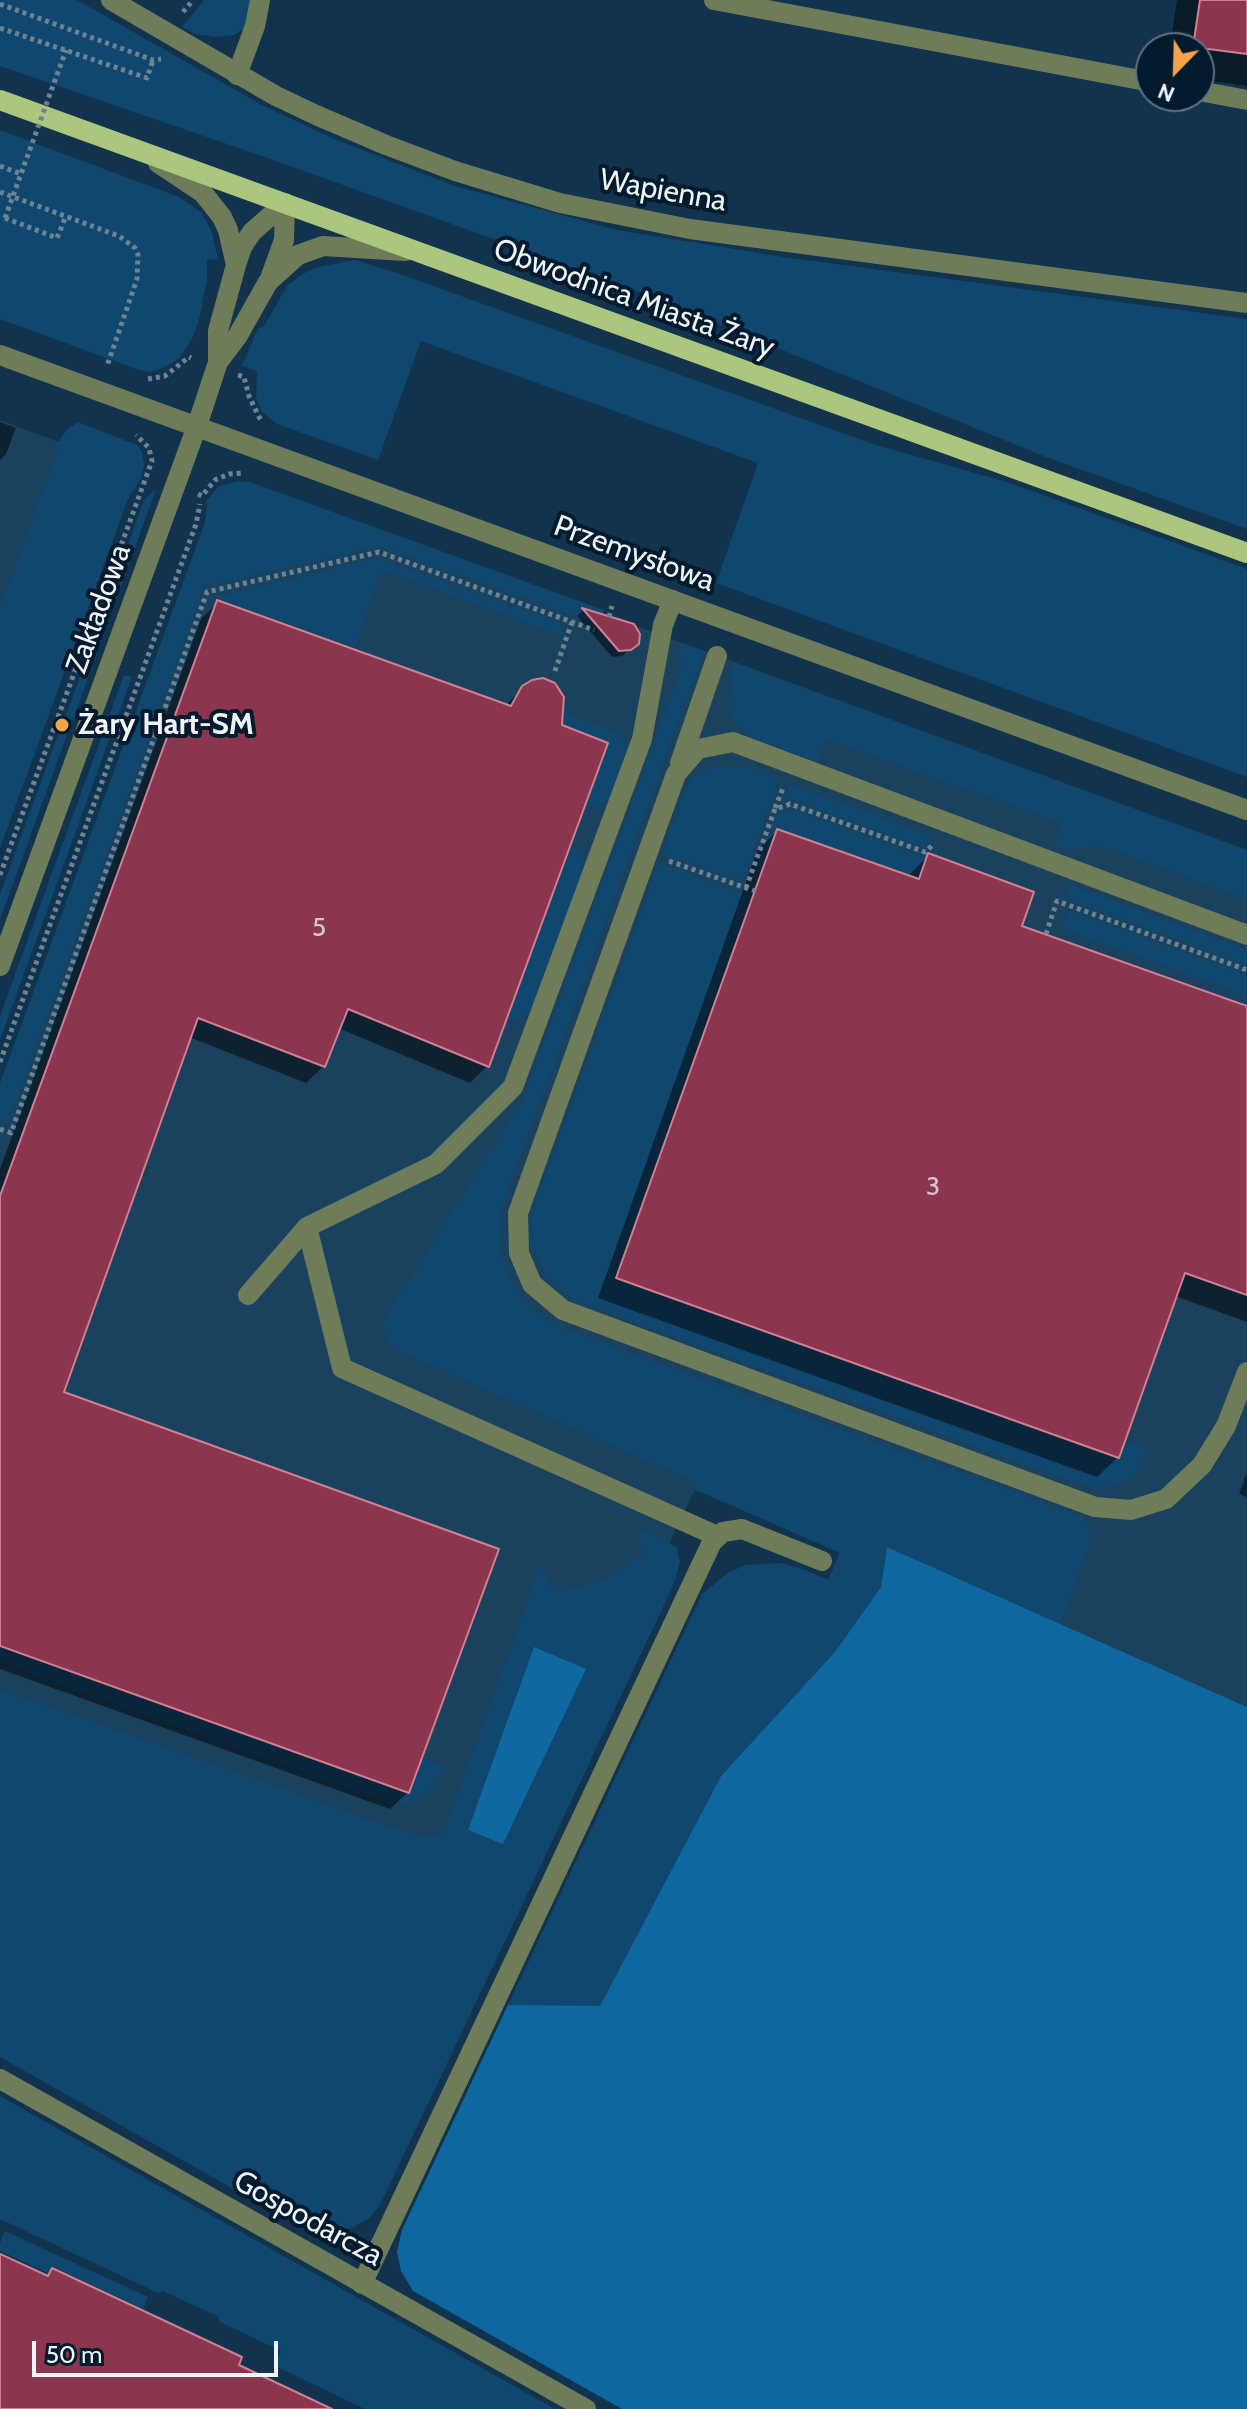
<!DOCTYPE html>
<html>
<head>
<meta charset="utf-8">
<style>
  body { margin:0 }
  #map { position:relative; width:1247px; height:2409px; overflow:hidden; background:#11334d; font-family:Cabin,sans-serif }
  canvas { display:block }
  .north { position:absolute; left:1135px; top:32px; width:80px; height:80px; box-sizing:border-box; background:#011a2e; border:2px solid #607280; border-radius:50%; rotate:203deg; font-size:22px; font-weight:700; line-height:32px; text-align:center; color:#eff5fb }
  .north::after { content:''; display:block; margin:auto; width:28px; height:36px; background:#f6a247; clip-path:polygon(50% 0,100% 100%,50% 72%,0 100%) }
  .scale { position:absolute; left:32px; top:2341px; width:246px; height:36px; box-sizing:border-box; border:4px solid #eff5fb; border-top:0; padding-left:10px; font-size:24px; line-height:28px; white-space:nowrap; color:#eff5fb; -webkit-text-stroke:6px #011a2e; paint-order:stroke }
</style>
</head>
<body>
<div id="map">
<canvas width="1247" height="2409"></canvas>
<div class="north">N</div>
<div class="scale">50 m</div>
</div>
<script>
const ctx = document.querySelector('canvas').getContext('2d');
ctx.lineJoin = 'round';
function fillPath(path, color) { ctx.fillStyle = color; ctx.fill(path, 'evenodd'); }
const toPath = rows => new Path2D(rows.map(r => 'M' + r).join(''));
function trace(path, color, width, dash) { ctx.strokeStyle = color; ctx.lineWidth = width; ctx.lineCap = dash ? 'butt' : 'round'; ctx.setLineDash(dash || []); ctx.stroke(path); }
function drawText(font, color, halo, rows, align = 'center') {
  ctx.font = font + ' Cabin,sans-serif'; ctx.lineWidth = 8; ctx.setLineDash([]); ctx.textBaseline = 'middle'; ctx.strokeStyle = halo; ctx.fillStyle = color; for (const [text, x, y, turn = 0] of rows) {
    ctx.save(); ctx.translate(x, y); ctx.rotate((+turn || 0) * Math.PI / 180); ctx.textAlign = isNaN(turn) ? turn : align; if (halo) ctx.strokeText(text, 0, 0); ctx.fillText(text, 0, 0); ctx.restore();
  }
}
const built = toPath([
  [0,420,104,459,0,823],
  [222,502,468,564,1247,850,1247,1707,706,1467,515,1863,0,2020,0,1113]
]);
const green = toPath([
  [0,0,77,0,262,105,332,138,455,186,617,230,784,257,1247,319,1247,529,1046,457,622,285,262,156,0,66],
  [204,0,250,0,245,28,234,35,215,37,196,34,182,27],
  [0,130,179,197,201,212,212,232,218,259,207,260,207,279,200,316,194,335,180,358,163,368,151,372,139,370,0,319],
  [355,260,397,273,873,444,1007,482,1247,569,1247,777,716,583,758,463,421,341,378,460,277,424,262,412,256,398,257,372,242,365,258,329,264,326,287,286,301,275,314,268],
  [78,422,137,445,142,452,144,464,141,479,128,499,0,848,0,607,58,450,58,443,66,430],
  [238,481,250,482,604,610,602,617,599,621,593,623,380,546,204,587,8,1123,0,1121,0,1083,205,522,207,500,219,486],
  [156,489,73,720,65,718,144,500],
  [377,558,557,622,564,629,563,636,382,570,355,647,215,597],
  [679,642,704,651,501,1210,500,1243,502,1259,508,1275,516,1290,528,1305,552,1323,569,1331,1081,1516,1087,1521,1092,1538,1060,1624,887,1547,881,1587,835,1653,721,1776,600,2007,508,2005,702,1594,728,1573,745,1565,780,1563,803,1569,828,1580,840,1553,696,1490,693,1488,695,1482,396,1350,387,1342,383,1327,386,1316,522,1101,681,669],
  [733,662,1247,850,1247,900,1105,847,1059,849,1053,847,1061,823,827,740,818,762,753,738,735,723,728,708],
  [124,675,132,677,0,1040,0,1016],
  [562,711,618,733,625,741,627,749,609,798,599,806,584,807,608,743,559,724],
  [59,732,67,735,0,920,0,894],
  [724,765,755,769,779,780,745,875,737,880,663,853,684,790,694,776,708,769],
  [790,784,933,836,928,849,785,797],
  [790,809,926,858,917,883,759,886,753,878,778,813],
  [570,846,575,847,585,860,584,871,532,1010,518,1020,506,1020],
  [659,863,755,898,1119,1458,1125,1442,1147,1450,1137,1470,1129,1479,1110,1487,1099,1488,1087,1486,1059,1477,576,1301,554,1285,545,1275,532,1245,531,1220,534,1207],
  [1068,884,1247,950,1247,965,1068,899],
  [1069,910,1247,975,1247,996,1062,929],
  [635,1528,661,1537,677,1548,680,1562,674,1584,390,2184,378,2208,369,2218,354,2227,337,2232,324,2233,299,2226,0,2057,0,1689,296,1793,349,1813,400,1830,434,1838,443,1833,541,1565,554,1593,606,1579,643,1554],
  [0,1646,409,1793,422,1758,445,1767,436,1785,420,1797,406,1804,381,1800,0,1662],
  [0,2096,555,2409,365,2409,275,2366,281,2351,220,2322,217,2316,163,2291,158,2293,0,2219],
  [5,2231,148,2297,143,2309,52,2266,48,2273,0,2251,0,2243]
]);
const forest = toPath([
  [887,1547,1247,1707,1247,2409,622,2409,413,2291,401,2271,397,2252,402,2230,508,2005,600,2006,721,1776,835,1652,881,1587]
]);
const water = toPath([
  [534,1647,586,1669,503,1844,468,1830]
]);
const shadow = toPath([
  [1177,0,1247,0,1247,86,1199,79,1199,48,1170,48],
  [0,422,16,428,6,454,0,460],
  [218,602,505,706,524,687,487,1066,470,1083,338,1028,324,1066,306,1083,189,1037,61,1393,408,1792,390,1809,0,1669,0,1169,201,619],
  [583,610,633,626,637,643,622,656,612,657,577,616],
  [777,831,907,877,928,856,1019,927,1247,1009,1247,1322,1175,1296,1118,1457,1097,1477,598,1298,757,851],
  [1247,1472,1247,1497,1239,1494]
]);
const building = toPath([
  [1200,0,1247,0,1247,54,1193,47,1200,0],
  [217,600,511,706,522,686,532,680,543,678,555,683,564,697,562,725,608,743,489,1067,348,1009,325,1067,198,1018,64,1392,499,1549,409,1793,0,1646,0,1196,217,600],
  [582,608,634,624,640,634,639,644,631,650,619,651,582,608],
  [777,829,919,879,928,853,1034,892,1022,926,1247,1006,1247,1295,1185,1273,1119,1458,616,1278,777,829],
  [0,2254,48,2276,52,2268,242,2357,239,2365,332,2409,0,2409,0,2254]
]);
const path = toPath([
  [0,4,153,60,161,59],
  [183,12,193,0],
  [0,28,144,77,147,78,153,60],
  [0,166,21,174],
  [0,192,119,236,135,248,138,255,137,279,107,366],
  [5,218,57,238,66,216],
  [238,375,244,377,249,396,259,417,262,421],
  [148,379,165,376,189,357,191,358],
  [198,494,202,496,215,480,229,474,243,473],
  [609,617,612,606],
  [555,671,572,622],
  [775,808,783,788],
  [669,861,755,891],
  [0,875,152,461,149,448,136,435],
  [746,888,775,809,790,804,925,852,933,845],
  [1046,934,1057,901,1247,970],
  [0,1062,196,524,200,504],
  [0,1129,11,1133,207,592,379,552,594,630]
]);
const minor = toPath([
  [111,0,276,96,316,115,386,145,455,171,560,203,690,229,1247,303],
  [714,0,1151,82],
  [237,75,255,26,260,0],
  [1199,91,1247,100],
  [158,163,203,193,222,217,228,230,236,265,218,331,218,362],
  [236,265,242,247,252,232,285,203],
  [271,276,284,240,285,203],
  [0,355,1247,810],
  [680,763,717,656],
  [1247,935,733,742,698,749,676,774,518,1213,519,1253,532,1284,563,1310,1095,1507,1131,1510,1166,1499,1202,1465,1226,1426,1247,1372],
  [0,966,197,426,218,362,237,337,268,282,298,255,323,246,405,251],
  [307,1227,342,1368,717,1536],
  [248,1295,307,1227,436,1164,513,1087,642,739,663,625,673,600],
  [0,2079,586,2409],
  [362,2284,712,1542,723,1532,742,1529,822,1561]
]);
const major = toPath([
  [0,100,1247,553]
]);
const pathBridge = toPath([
  [5,218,66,50]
]);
const markers = [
  [62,725,8,"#f6a247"]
];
const numberNames = [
  ["5",319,928],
  ["3",933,1187]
];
const streetNames = [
  ["Wapienna",663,191,10],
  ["Obwodnica Miasta Żary",634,299,20],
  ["Przemysłowa",634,554,20],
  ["Zakładowa",99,609,-70],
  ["Gospodarcza",308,2219,29]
];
const poiNames = [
  ["Żary Hart-SM",78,725]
];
fillPath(built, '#1a415d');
fillPath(green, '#0f476e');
fillPath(forest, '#0e679f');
fillPath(water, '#1068a0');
fillPath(shadow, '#0007');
fillPath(building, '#8a364f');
trace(building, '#d18094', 2);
trace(path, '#6d8495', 5, [4, 4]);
trace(minor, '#6f7c59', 20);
trace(major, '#adc67e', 20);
trace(pathBridge, '#6d8495', 5, [4, 4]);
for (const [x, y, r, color] of markers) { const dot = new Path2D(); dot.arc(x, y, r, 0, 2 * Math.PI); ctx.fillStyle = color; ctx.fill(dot); trace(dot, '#011a2e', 3); }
drawText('26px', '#d6c5d0', null, numberNames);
drawText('30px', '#eff5fb', '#011a2e', streetNames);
drawText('bold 30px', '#eff5fb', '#011a2e', poiNames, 'left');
</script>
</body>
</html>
